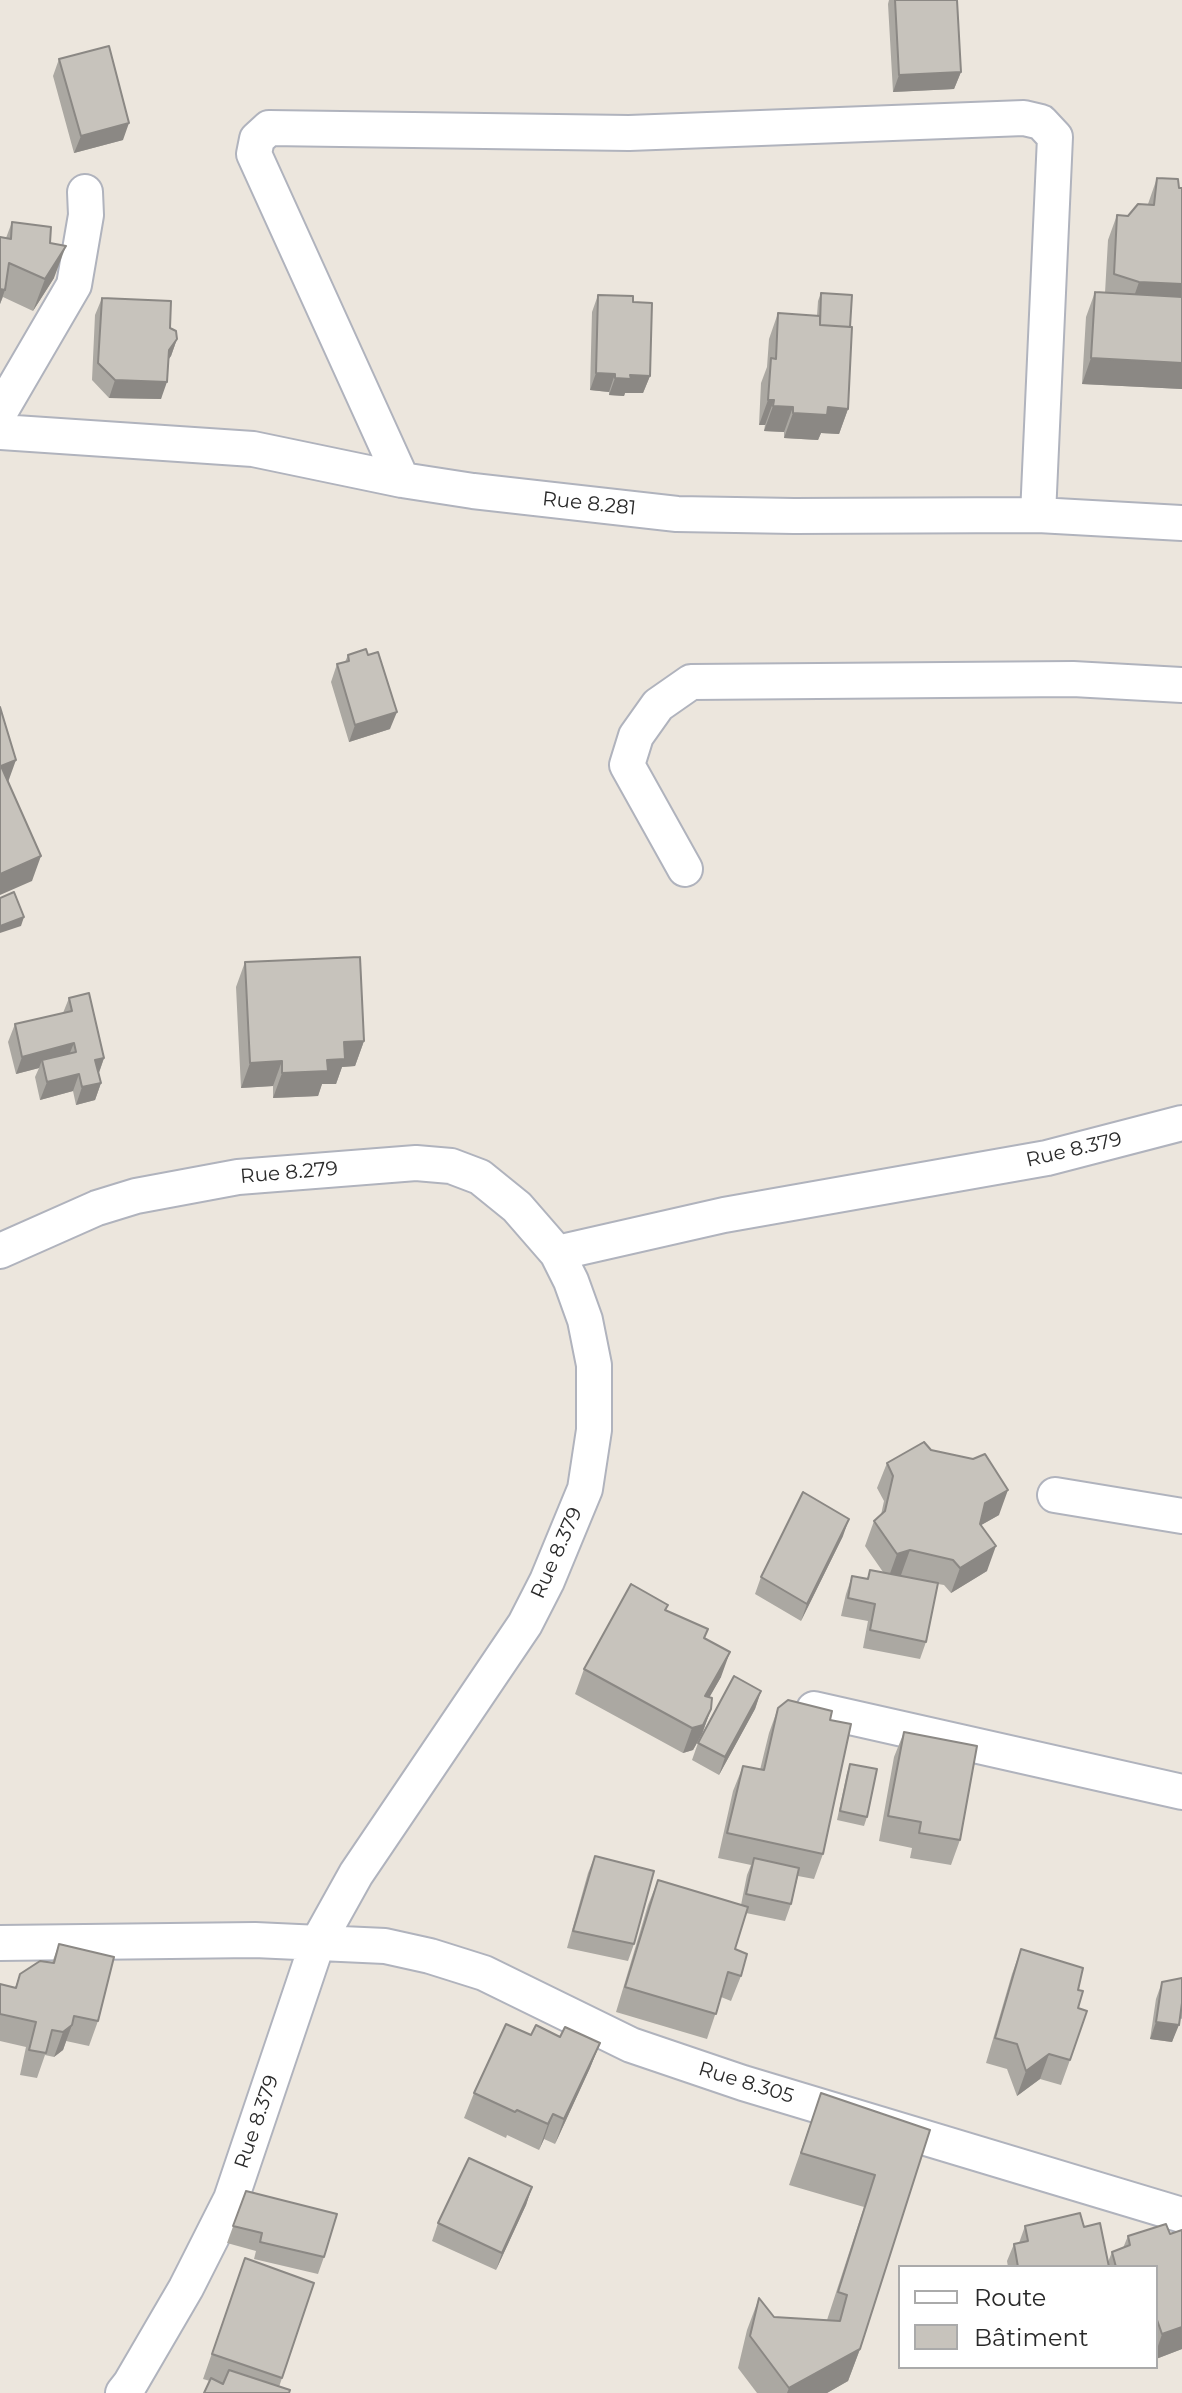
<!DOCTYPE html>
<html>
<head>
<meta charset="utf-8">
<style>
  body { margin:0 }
  #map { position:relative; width:1182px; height:2393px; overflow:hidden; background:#ece6dd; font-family:Montserrat,sans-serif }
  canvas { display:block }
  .legend { position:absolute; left:898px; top:2265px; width:260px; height:104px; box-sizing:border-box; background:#fff; border:2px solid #aaa; margin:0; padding:10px 14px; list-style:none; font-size:24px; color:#2a2a2a }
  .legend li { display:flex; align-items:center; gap:16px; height:40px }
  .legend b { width:40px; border:2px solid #aaa }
</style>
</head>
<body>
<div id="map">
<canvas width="1182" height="2393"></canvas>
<ul class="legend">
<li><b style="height:10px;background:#fff"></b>Route</li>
<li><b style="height:22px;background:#c7c3bc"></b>Bâtiment</li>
</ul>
</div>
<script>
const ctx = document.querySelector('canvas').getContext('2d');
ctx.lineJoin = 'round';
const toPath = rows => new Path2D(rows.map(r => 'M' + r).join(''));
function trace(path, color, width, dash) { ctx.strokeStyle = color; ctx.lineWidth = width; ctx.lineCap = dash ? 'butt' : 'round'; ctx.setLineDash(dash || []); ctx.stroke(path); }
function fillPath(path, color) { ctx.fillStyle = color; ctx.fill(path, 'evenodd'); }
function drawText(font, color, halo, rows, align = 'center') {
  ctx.font = font + ' Montserrat,sans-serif'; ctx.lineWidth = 6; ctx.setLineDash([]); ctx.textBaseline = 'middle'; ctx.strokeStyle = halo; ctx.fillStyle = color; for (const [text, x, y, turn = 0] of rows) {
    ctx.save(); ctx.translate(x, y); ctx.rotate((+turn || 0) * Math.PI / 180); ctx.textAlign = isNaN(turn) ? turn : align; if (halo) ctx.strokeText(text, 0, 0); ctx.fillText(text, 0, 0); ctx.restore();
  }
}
const minor = toPath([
  [0,412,74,285,86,215,85,192],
  [0,432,253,449,402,480,473,491,677,514,794,516,1038,515,1182,523],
  [402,480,254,154,257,139,269,128,629,133,1024,118,1041,122,1055,137,1038,515],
  [685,869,627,765,636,736,658,705,691,682,1073,679,1182,685],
  [0,1251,97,1208,136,1196,238,1177,416,1163,451,1166,480,1177,517,1207,557,1253],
  [1055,1495,1182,1516],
  [814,1709,1182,1792],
  [0,1943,255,1940,385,1946,430,1956,484,1973,631,2045,743,2083,1182,2215],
  [123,2393,130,2384,186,2288,231,2199,317,1944,356,1874,525,1624,547,1581,585,1489,594,1430,594,1365,585,1320,571,1281,557,1253,724,1215,1047,1158,1182,1123]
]);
const wall = toPath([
  [889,0,957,0,961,72,954,89,893,92,888,4],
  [59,59,123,140,74,153,53,76],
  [1157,178,1182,389,1082,384,1086,317,1095,292,1105,293,1108,240,1117,215,1128,216,1148,204],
  [12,222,50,243,54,278,33,311,3,297,0,304,0,237,6,238],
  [821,293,850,327,848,409,839,434,821,433,818,440,784,438,784,432,764,431,765,425,759,425,761,383,767,367,769,339,778,313,817,316,818,301],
  [598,295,633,302,650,376,643,393,625,393,624,396,609,395,609,392,590,390,592,312],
  [102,298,170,328,177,339,171,356,168,360,161,399,109,398,92,380,95,315],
  [348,655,390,729,349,742,331,682,337,664,345,662],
  [245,962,364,1041,355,1066,342,1067,336,1084,322,1084,318,1096,273,1098,273,1086,241,1088,236,987],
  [69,998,104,1058,99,1073,101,1083,95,1100,76,1105,73,1091,40,1100,35,1077,39,1068,16,1074,8,1042,15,1024,63,1013],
  [887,1463,999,1515,981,1525,987,1571,951,1593,944,1585,938,1584,926,1642,920,1659,863,1648,868,1621,841,1616,846,1594,852,1576,867,1579,870,1570,883,1572,865,1546,874,1521,881,1515,884,1501,877,1488],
  [843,1536,801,1621,755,1594,761,1577],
  [666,1610,705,1638,721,1677,709,1697,711,1709,702,1734,693,1750,683,1753,575,1694,584,1669],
  [761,1691,755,1709,719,1775,692,1760,698,1743],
  [778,1708,830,1720,823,1854,814,1879,798,1876,791,1904,785,1921,746,1913,735,1949,741,1976,731,2001,721,1997,707,2039,616,2012,648,1905,658,1880,741,1905,747,1875,751,1865,718,1858,733,1791,743,1766,760,1770,769,1733],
  [904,1732,960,1840,951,1865,910,1858,912,1848,879,1841,894,1757],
  [850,1764,867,1817,864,1826,837,1820,847,1773],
  [595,1856,634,1944,628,1961,567,1948,588,1873],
  [59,1944,98,2021,89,2046,66,2041,63,2050,54,2057,45,2055,37,2078,20,2075,26,2047,0,2041,0,1984,15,1988,20,1974,52,1963],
  [1021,1949,1078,1990,1078,2008,1070,2060,1061,2085,1040,2079,1017,2096,1007,2069,986,2063,1012,1974],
  [1182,1978,1182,2019,1180,2018,1172,2042,1150,2039,1156,1999,1162,1982],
  [531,2035,560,2037,600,2043,590,2068,555,2144,544,2139,539,2150,507,2135,506,2138,464,2118,474,2093],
  [821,2093,930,2130,860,2349,848,2381,827,2393,757,2393,738,2368,747,2330,759,2298,774,2317,827,2320,864,2207,789,2185],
  [532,2187,526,2205,496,2270,432,2241,438,2223],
  [246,2191,324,2257,318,2274,254,2259,256,2251,227,2243],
  [1025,2226,1084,2227,1108,2262,1112,2252,1123,2248,1128,2236,1170,2234,1182,2230,1182,2349,1156,2359,1156,2267,1008,2267,1007,2261,1014,2244,1019,2243],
  [245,2258,314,2283,279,2387,204,2393,210,2381,203,2379]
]);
const shadedWall = toPath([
  [961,72,954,89,893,92,899,75],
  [129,123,123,140,74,153,81,136],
  [66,246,54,278,33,311,45,279],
  [1139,282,1182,284,1182,309,1130,308],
  [0,289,5,290,0,304],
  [177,339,171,356,163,367,169,350],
  [1091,358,1182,363,1182,389,1082,384],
  [596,373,615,374,609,392,590,390],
  [630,375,650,376,643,393,625,393,624,396,609,395,615,378],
  [115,380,167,382,161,399,109,398],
  [768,400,774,400,765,425,759,425],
  [773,406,793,407,784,432,764,431],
  [828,407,848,409,839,434,821,433,818,440,784,438,793,413],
  [397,712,390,729,349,742,355,725],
  [16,760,7,785,1,766],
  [41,856,32,881,0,895,0,874],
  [24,917,21,926,0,933,0,926],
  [364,1041,355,1066,342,1067,336,1084,322,1084,318,1096,273,1098,282,1073,327,1060,344,1042],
  [74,1043,67,1060,42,1060,39,1068,16,1074,22,1057],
  [104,1058,98,1075,95,1060],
  [282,1061,273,1086,241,1088,250,1063],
  [79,1074,73,1091,40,1100,47,1082],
  [101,1083,95,1100,76,1105,82,1087],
  [1008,1490,999,1515,976,1528,985,1503],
  [849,1519,843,1536,801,1621,807,1604],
  [996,1546,987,1571,951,1593,960,1568],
  [910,1550,901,1575,888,1579,897,1554],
  [730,1652,721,1677,696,1721,705,1696],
  [761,1691,755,1709,719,1775,725,1757],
  [711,1709,702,1734,693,1750,683,1753,692,1728],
  [1156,2022,1179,2025,1172,2042,1150,2039],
  [72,2025,63,2050,54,2057,63,2032],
  [600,2043,590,2068,555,2144,564,2119],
  [1049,2054,1040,2079,1017,2096,1026,2071],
  [553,2114,544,2139,539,2150,548,2124],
  [532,2187,526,2205,496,2270,502,2253],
  [1182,2327,1182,2349,1156,2359,1156,2352,1162,2334],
  [860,2349,848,2381,827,2393,787,2393,789,2388]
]);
const building = toPath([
  [895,0,957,0,961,72,899,75,895,0],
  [109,46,129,123,81,136,59,59,109,46],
  [1157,178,1178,179,1179,188,1182,188,1182,284,1139,282,1114,274,1117,215,1128,216,1138,204,1154,205,1157,178],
  [12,222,51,227,50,243,66,246,45,279,9,263,5,290,0,289,0,237,11,239,12,222],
  [1095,292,1182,297,1182,363,1091,358,1095,292],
  [821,293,852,295,850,327,820,325,821,293],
  [598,295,633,296,633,302,652,303,650,376,630,375,631,379,615,378,615,374,596,373,598,295],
  [102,298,171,301,170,328,176,331,177,339,169,350,167,382,115,380,98,363,102,298],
  [778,313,820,316,820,325,852,327,848,409,828,407,827,415,793,413,793,407,773,406,774,400,768,400,771,358,776,359,778,313],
  [366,649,368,655,378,652,397,712,355,725,337,664,349,661,348,655,366,649],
  [0,707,16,760,1,766,41,856,0,874,0,707],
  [14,892,24,917,0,926,0,898,14,892],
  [360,957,364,1041,344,1042,345,1059,327,1060,328,1071,282,1073,282,1061,250,1063,245,962,360,957],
  [89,993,104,1058,95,1060,101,1083,82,1087,79,1074,47,1082,42,1060,76,1052,74,1043,22,1057,15,1024,72,1011,69,998,89,993],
  [924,1442,931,1450,973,1459,985,1454,1008,1490,985,1503,980,1524,996,1546,960,1568,953,1560,910,1550,897,1554,874,1521,885,1511,893,1476,887,1463,924,1442],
  [803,1492,849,1519,807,1604,761,1577,803,1492],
  [870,1570,938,1583,926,1642,870,1630,875,1604,848,1598,852,1576,868,1579,870,1570],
  [631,1584,668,1605,665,1610,708,1629,704,1638,730,1652,705,1696,712,1698,711,1709,703,1725,692,1728,584,1669,631,1584],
  [734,1676,761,1691,725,1757,698,1743,734,1676],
  [788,1700,832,1711,830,1720,851,1724,823,1854,727,1833,743,1766,764,1770,778,1708,788,1700],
  [904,1732,977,1746,960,1840,919,1833,921,1822,888,1816,904,1732],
  [850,1764,877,1769,867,1817,840,1811,850,1764],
  [595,1856,654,1871,634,1944,573,1931,595,1856],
  [754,1858,799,1868,791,1904,746,1894,754,1858],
  [658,1880,748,1907,735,1949,747,1954,741,1976,728,1972,716,2014,625,1987,658,1880],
  [59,1944,114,1957,98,2021,74,2016,72,2025,63,2032,52,2030,46,2053,29,2050,36,2022,0,2014,0,1984,16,1988,20,1974,40,1961,54,1963,59,1944],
  [1021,1949,1083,1968,1078,1990,1083,1991,1078,2008,1087,2011,1070,2060,1049,2054,1026,2071,1017,2044,995,2038,1021,1949],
  [1182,1978,1182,2003,1179,2025,1156,2022,1162,1982,1182,1978],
  [506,2024,531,2035,536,2025,560,2037,565,2027,600,2043,564,2119,553,2114,548,2124,517,2110,515,2112,474,2093,506,2024],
  [821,2093,930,2130,860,2349,789,2388,750,2336,759,2298,774,2317,840,2321,847,2295,838,2292,875,2175,801,2153,821,2093],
  [469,2158,532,2187,502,2253,438,2223,469,2158],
  [246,2191,337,2214,324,2257,260,2242,262,2233,233,2226,246,2191],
  [1080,2213,1084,2227,1100,2223,1109,2267,1018,2267,1014,2244,1028,2241,1025,2226,1080,2213],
  [1166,2224,1170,2234,1182,2230,1182,2327,1162,2334,1156,2317,1156,2267,1116,2267,1112,2252,1130,2245,1128,2236,1166,2224],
  [245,2258,314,2283,282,2378,212,2354,245,2258],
  [229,2370,290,2390,289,2393,204,2393,211,2378,223,2384,229,2370]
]);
const streetNames = [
  ["Rue 8.281",589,504,6],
  ["Rue 8.379",1074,1150,-13],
  ["Rue 8.279",289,1173,-5],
  ["Rue 8.379",557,1553,-66],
  ["Rue 8.305",746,2083,17],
  ["Rue 8.379",257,2122,-71]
];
trace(minor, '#b0b3bd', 38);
trace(minor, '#fff', 34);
fillPath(wall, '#aba8a2');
fillPath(shadedWall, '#8b8884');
fillPath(building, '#c7c3bc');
trace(building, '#8b8884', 2);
drawText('20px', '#2a2a2a', '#fff', streetNames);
</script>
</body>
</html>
